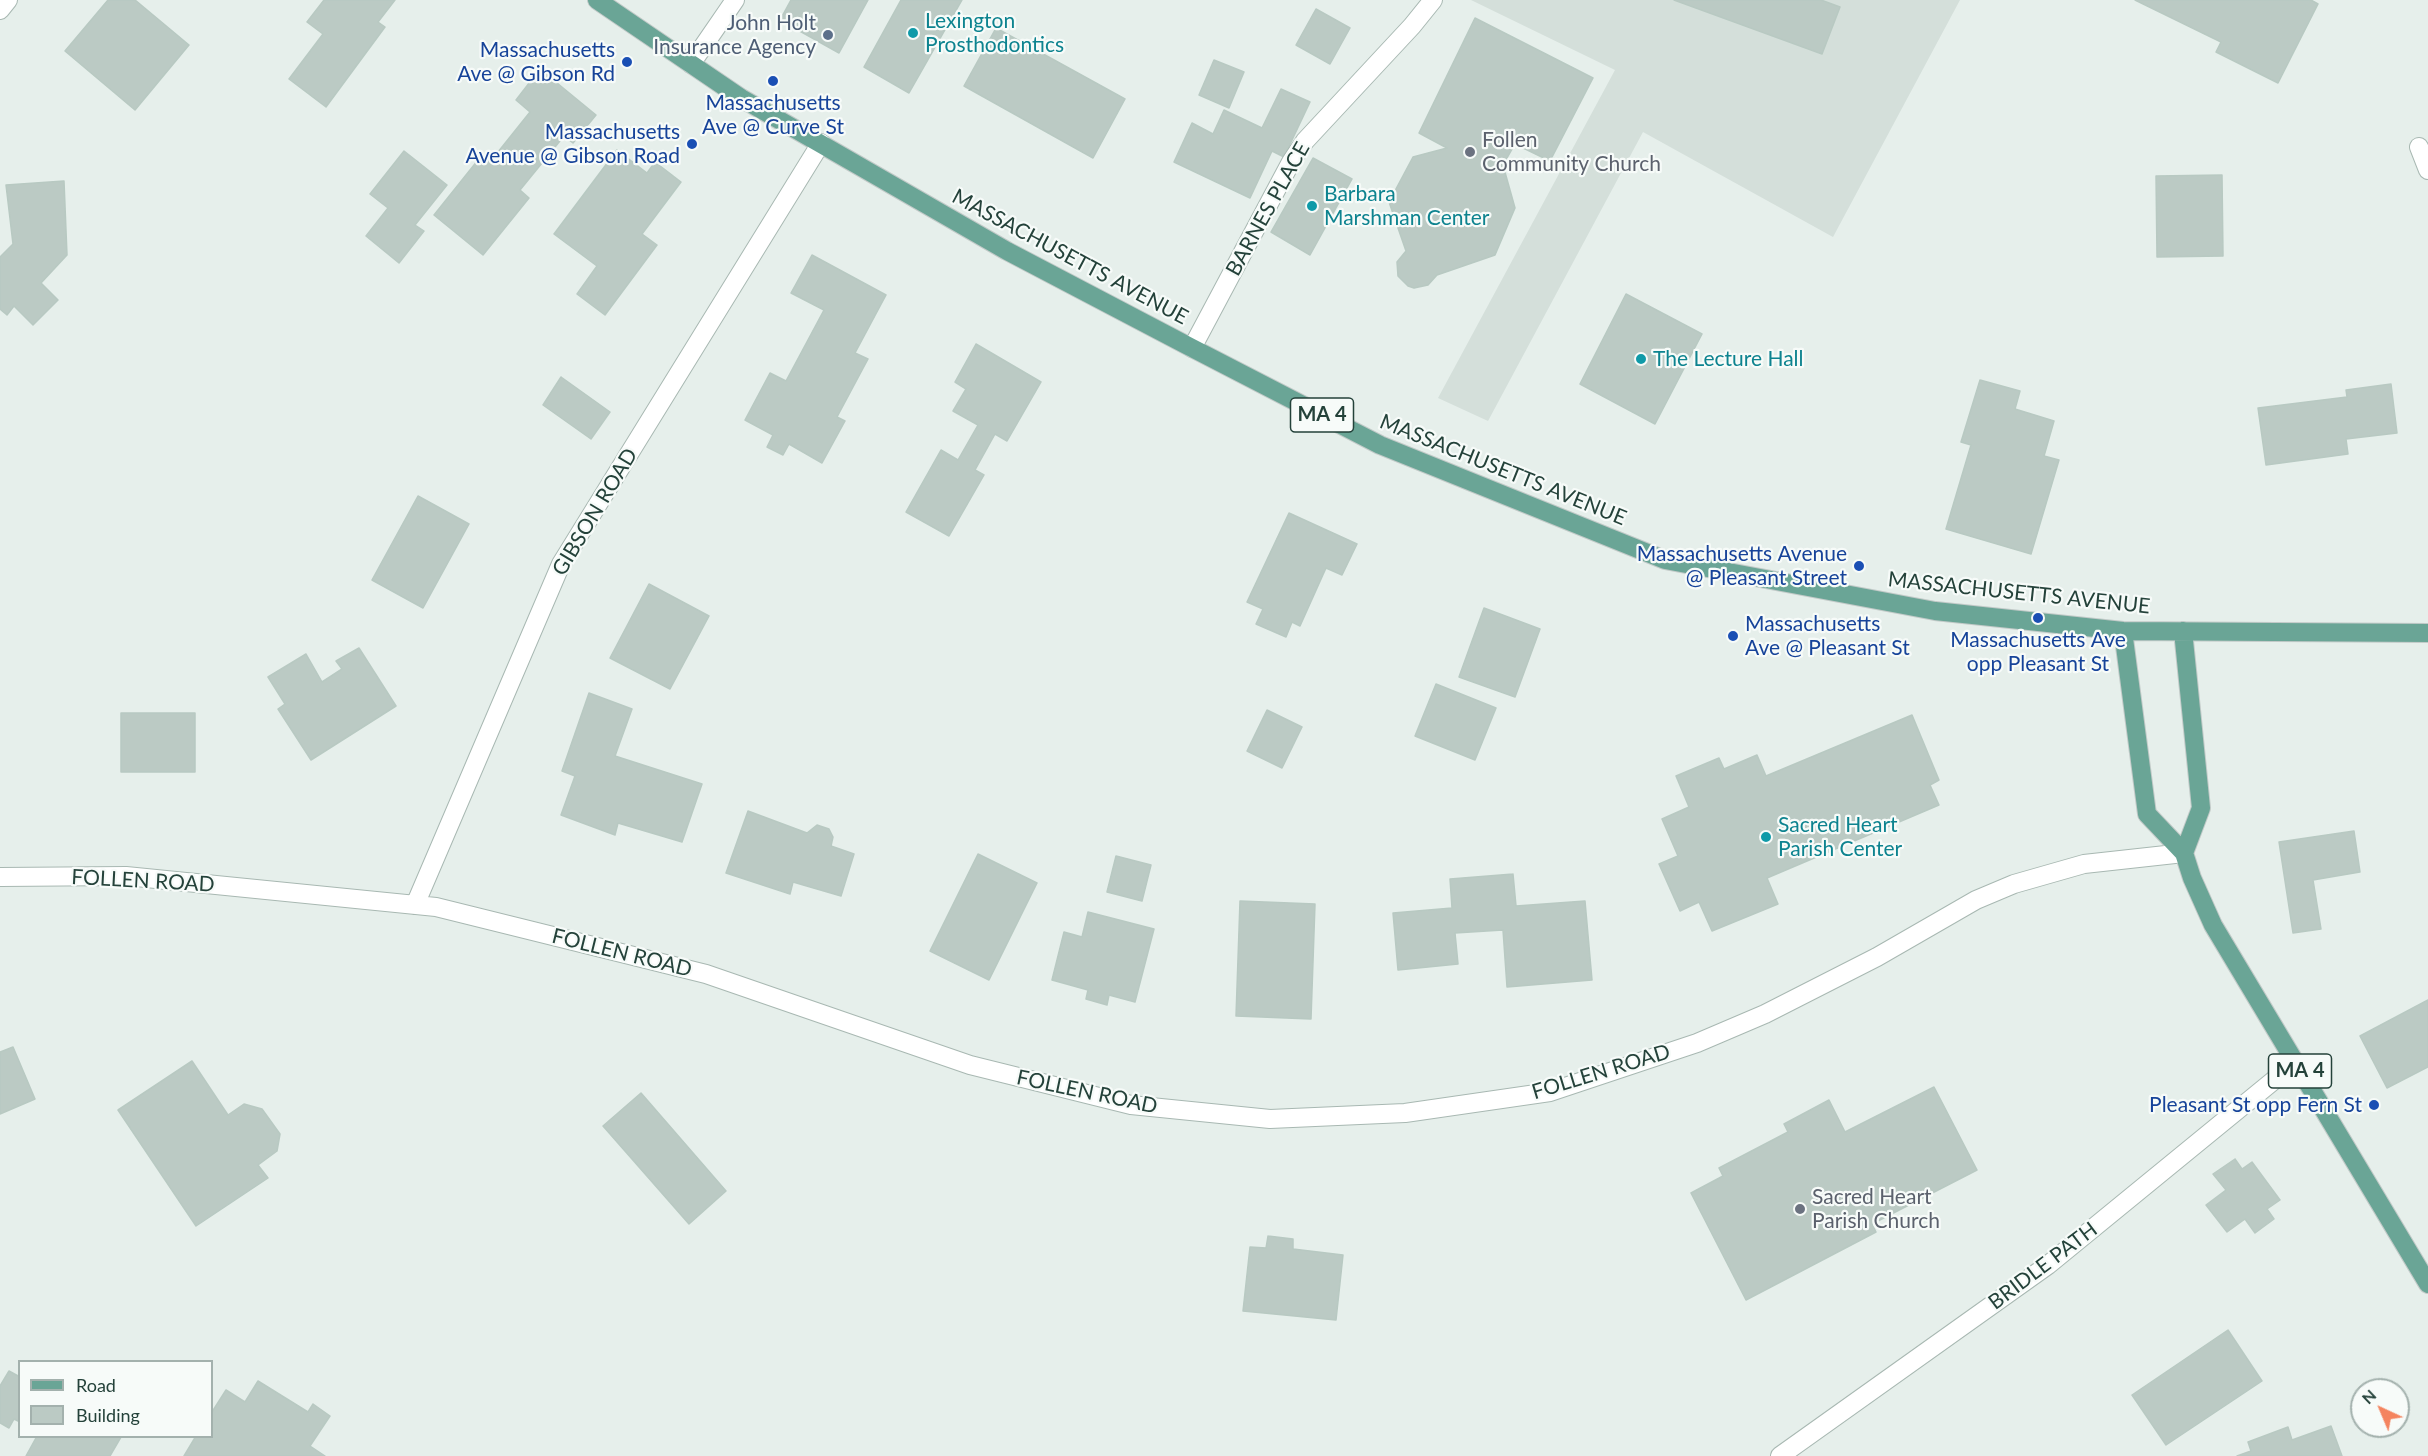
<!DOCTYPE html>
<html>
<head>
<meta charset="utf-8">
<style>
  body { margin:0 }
  #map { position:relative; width:2428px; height:1456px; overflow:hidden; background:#e6efeb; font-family:Lato,sans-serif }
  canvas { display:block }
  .legend { position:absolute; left:18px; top:1360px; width:195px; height:78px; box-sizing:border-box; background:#f7fbf9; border:2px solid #a3b1ad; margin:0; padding:8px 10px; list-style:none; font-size:18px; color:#24423a }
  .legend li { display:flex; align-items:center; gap:12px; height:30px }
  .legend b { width:30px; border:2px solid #a3b1ad }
  .north { position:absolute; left:2350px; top:1378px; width:60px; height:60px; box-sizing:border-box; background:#f7fbf9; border:2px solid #a3b1ad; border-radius:50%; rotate:316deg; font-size:16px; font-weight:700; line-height:24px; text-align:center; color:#24423a }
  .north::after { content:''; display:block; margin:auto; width:21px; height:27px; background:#f4845f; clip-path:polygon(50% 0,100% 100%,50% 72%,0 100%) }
</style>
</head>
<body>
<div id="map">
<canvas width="2428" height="1456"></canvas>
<ul class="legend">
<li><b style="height:8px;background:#6aa596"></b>Road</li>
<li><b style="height:16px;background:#bbcac4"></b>Building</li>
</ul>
<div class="north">N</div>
</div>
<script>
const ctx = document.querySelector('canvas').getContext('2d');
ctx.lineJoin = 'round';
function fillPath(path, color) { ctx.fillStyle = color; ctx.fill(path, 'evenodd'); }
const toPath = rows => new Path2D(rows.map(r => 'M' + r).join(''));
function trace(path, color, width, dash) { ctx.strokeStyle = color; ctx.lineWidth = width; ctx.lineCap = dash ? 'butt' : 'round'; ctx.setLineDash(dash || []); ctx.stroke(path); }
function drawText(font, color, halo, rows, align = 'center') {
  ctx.font = font + ' Lato,sans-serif'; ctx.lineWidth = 4.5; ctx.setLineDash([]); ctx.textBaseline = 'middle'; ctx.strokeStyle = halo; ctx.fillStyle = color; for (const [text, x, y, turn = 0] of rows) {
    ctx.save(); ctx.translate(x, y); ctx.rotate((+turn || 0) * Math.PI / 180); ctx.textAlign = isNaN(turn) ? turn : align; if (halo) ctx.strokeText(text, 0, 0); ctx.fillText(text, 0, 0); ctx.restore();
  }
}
const built = toPath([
  [1471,0,1960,0,1833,237,1643,132,1488,421,1438,398,1615,70]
]);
const building = toPath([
  [108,0,135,0,189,45,135,110,65,51,108,0],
  [324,0,395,0,378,22,385,27,326,107,289,79,323,34,307,22,324,0],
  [791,0,868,0,839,53,780,20,791,0],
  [901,0,962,0,909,93,864,67,901,0],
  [1674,0,1821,0,1840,7,1822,54,1674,0],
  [2135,0,2311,0,2318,4,2278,83,2216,52,2221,42,2135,0],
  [1316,9,1350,28,1330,64,1296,45,1316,9],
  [1475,18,1593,78,1550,161,1515,144,1503,165,1515,208,1495,255,1437,275,1428,285,1414,288,1408,286,1398,276,1397,262,1406,251,1389,202,1413,157,1447,148,1419,133,1475,18],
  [996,28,1125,99,1093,158,964,86,996,28],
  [1214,60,1244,72,1229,108,1199,95,1214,60],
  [540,69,596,115,573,143,564,136,520,190,529,198,483,255,434,215,482,155,490,162,530,112,516,100,540,69],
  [1281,89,1310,102,1284,157,1272,151,1250,198,1174,162,1192,123,1213,134,1224,110,1262,128,1281,89],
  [617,150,647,173,655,162,681,182,642,234,657,245,605,315,577,294,597,266,554,234,617,150],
  [404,151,447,185,415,225,424,231,399,263,366,236,388,208,370,194,404,151],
  [1313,158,1352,179,1310,255,1271,232,1313,158],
  [2222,175,2223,256,2157,257,2156,176,2222,175],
  [64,181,67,255,41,283,58,300,33,325,14,306,7,315,0,309,0,257,13,244,6,185,64,181],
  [812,255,886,295,855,353,868,359,837,417,845,421,822,463,789,444,783,455,767,447,773,435,745,420,770,373,786,381,824,310,791,293,812,255],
  [1626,294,1702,334,1655,424,1580,384,1626,294],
  [976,344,1041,382,1007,441,995,434,975,470,984,475,949,536,906,512,941,450,958,460,978,425,953,411,966,389,955,382,976,344],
  [561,377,610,412,591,439,543,405,561,377],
  [1980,380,2020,391,2015,409,2054,421,2044,456,2059,460,2031,554,1946,529,1971,445,1961,442,1980,380],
  [2391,384,2397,433,2346,439,2348,454,2266,465,2258,408,2347,397,2346,390,2391,384],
  [418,496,469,524,423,608,372,580,418,496],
  [1289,513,1357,544,1342,575,1326,568,1300,626,1292,622,1286,637,1256,624,1263,609,1247,602,1289,513],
  [649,584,709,616,670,689,610,658,649,584],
  [1484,608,1540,629,1515,697,1459,677,1484,608],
  [359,648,396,706,311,760,278,709,285,704,268,677,306,654,322,682,342,669,336,661,359,648],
  [1436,684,1496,708,1475,760,1415,736,1436,684],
  [589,693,632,709,615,756,702,784,682,842,618,823,615,835,561,815,575,776,562,771,589,693],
  [1267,710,1302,727,1282,768,1247,751,1267,710],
  [121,713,195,713,195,772,121,772,121,713],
  [1912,715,1939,780,1930,785,1939,805,1767,878,1778,904,1712,931,1699,902,1680,911,1659,864,1678,856,1662,819,1689,807,1676,776,1719,758,1724,769,1757,755,1766,776,1912,715],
  [748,811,807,833,817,825,829,829,833,837,831,846,854,854,841,896,793,882,790,894,726,873,748,811],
  [2354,831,2360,872,2313,880,2321,929,2293,933,2279,842,2354,831],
  [978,854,1037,883,989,980,930,951,978,854],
  [1116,856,1151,865,1142,901,1107,892,1116,856],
  [1513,874,1516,906,1585,901,1592,980,1507,987,1503,930,1455,933,1458,964,1398,970,1393,913,1452,908,1450,879,1513,874],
  [1240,901,1315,904,1311,1019,1236,1016,1240,901],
  [1088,912,1154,929,1135,1002,1109,995,1107,1005,1086,999,1088,990,1052,980,1064,932,1082,937,1088,912],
  [2428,1000,2428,1067,2387,1088,2360,1036,2428,1000],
  [13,1047,35,1099,0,1114,0,1052,13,1047],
  [192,1061,228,1115,244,1104,262,1109,280,1134,277,1151,258,1165,268,1178,196,1226,118,1110,192,1061],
  [1934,1087,1977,1170,1872,1224,1876,1232,1746,1300,1691,1193,1723,1176,1719,1168,1788,1132,1784,1124,1829,1100,1845,1132,1934,1087],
  [641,1093,726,1191,689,1224,603,1126,641,1093],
  [2235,1159,2242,1169,2252,1162,2280,1200,2267,1209,2274,1219,2255,1233,2245,1219,2227,1232,2206,1205,2226,1190,2213,1174,2235,1159],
  [1268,1236,1293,1239,1293,1249,1343,1255,1336,1320,1243,1311,1250,1247,1266,1248,1268,1236],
  [2228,1330,2262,1381,2166,1445,2132,1395,2228,1330],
  [9,1371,20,1377,20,1422,14,1419,9,1428,0,1423,0,1386,9,1371],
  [258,1381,308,1412,313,1404,330,1416,310,1446,325,1456,184,1456,196,1436,212,1436,212,1412,226,1390,245,1402,258,1381],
  [2331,1426,2342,1456,2237,1456,2251,1451,2248,1442,2288,1427,2292,1440,2331,1426],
  [37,1436,120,1436,121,1437,110,1456,26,1456,37,1436]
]);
const street = toPath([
  [0,10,8,0],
  [691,64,735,0],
  [2419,147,2428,170],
  [1192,348,1291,162,1305,141,1412,26,1433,0],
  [0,877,126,876,436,907,706,974,970,1065,1131,1105,1270,1119,1405,1113,1550,1092,1697,1043,1765,1014,1877,957,1976,900,2014,884,2084,864,2184,853],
  [415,905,561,564,821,143],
  [1780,1456,2048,1265,2295,1063]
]);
const primary = toPath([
  [597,0,741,98,1007,251,1192,348,1380,445,1665,560,1935,611,2123,631,2428,633],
  [2123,631,2147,814,2184,853,2192,878,2213,925,2428,1284],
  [2183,631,2201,808,2184,853]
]);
const markers = [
  [913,33,6,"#0f9aa8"],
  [828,35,6,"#5c6f8a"],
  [627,62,6,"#1a4fb4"],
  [773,81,6,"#1a4fb4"],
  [692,144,6,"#1a4fb4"],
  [1470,152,6,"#6b7280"],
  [1312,206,6,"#0f9aa8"],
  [1641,359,6,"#0f9aa8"],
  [1859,566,6,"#1a4fb4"],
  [2038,618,6,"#1a4fb4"],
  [1733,636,6,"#1a4fb4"],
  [1766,837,6,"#0f9aa8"],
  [2374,1105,6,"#1a4fb4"],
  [1800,1209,6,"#6b7280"]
];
const shields = [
  [1322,415,63],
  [2300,1071,63]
];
const shieldNames = [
  ["MA 4",1322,415],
  ["MA 4",2300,1071]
];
const cultureNames = [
  ["Lexington",925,21],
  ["Prosthodontics",925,45],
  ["Barbara",1324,194],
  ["Marshman Center",1324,218],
  ["The Lecture Hall",1653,359],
  ["Sacred Heart",1778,825],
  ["Parish Center",1778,849]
];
const serviceNames = [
  ["John Holt",816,23],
  ["Insurance Agency",816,47]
];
const transitNames = [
  ["Massachusetts",615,50],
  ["Ave @ Gibson Rd",615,74],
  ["Massachusetts",773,103,"center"],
  ["Ave @ Curve St",773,127,"center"],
  ["Massachusetts",680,132],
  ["Avenue @ Gibson Road",680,156],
  ["Massachusetts Avenue",1847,554],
  ["@ Pleasant Street",1847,578],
  ["Massachusetts",1745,624,"left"],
  ["Ave @ Pleasant St",1745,648,"left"],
  ["Massachusetts Ave",2038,640,"center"],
  ["opp Pleasant St",2038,664,"center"],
  ["Pleasant St opp Fern St",2362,1105]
];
const worshipNames = [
  ["Follen",1482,140],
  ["Community Church",1482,164],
  ["Sacred Heart",1812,1197],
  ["Parish Church",1812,1221]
];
const streetNames = [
  ["BARNES PLACE",1268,209,-61],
  ["MASSACHUSETTS AVENUE",1070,257,28],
  ["MASSACHUSETTS AVENUE",1503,470,22],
  ["GIBSON ROAD",595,512,-59],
  ["MASSACHUSETTS AVENUE",2019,593,6],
  ["FOLLEN ROAD",143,881,3],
  ["FOLLEN ROAD",622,953,14],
  ["FOLLEN ROAD",1601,1072,-17],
  ["FOLLEN ROAD",1087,1092,12],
  ["BRIDLE PATH",2043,1266,-37]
];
fillPath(built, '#d4dfda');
fillPath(building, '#bbcac4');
trace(building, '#b8c9c2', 1.5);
trace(street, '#a8b8b2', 20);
trace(primary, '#c2cac8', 20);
trace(street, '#fff', 18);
trace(primary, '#6aa596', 18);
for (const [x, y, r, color] of markers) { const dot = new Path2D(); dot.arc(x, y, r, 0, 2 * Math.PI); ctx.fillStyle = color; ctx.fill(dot); trace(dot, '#f7fbf9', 2); }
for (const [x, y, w] of shields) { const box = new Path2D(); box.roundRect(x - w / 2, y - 17, w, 34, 4.5); ctx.fillStyle = '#f7fbf9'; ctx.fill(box); trace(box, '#24423a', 1.5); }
drawText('bold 20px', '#24423a', null, shieldNames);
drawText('21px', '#0d838f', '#f7fbf9', cultureNames, 'left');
drawText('21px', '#4e5e75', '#f7fbf9', serviceNames, 'right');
drawText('21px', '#164399', '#f7fbf9', transitNames, 'right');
drawText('21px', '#5b616d', '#f7fbf9', worshipNames, 'left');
drawText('21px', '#24423a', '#f7fbf9', streetNames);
</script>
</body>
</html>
